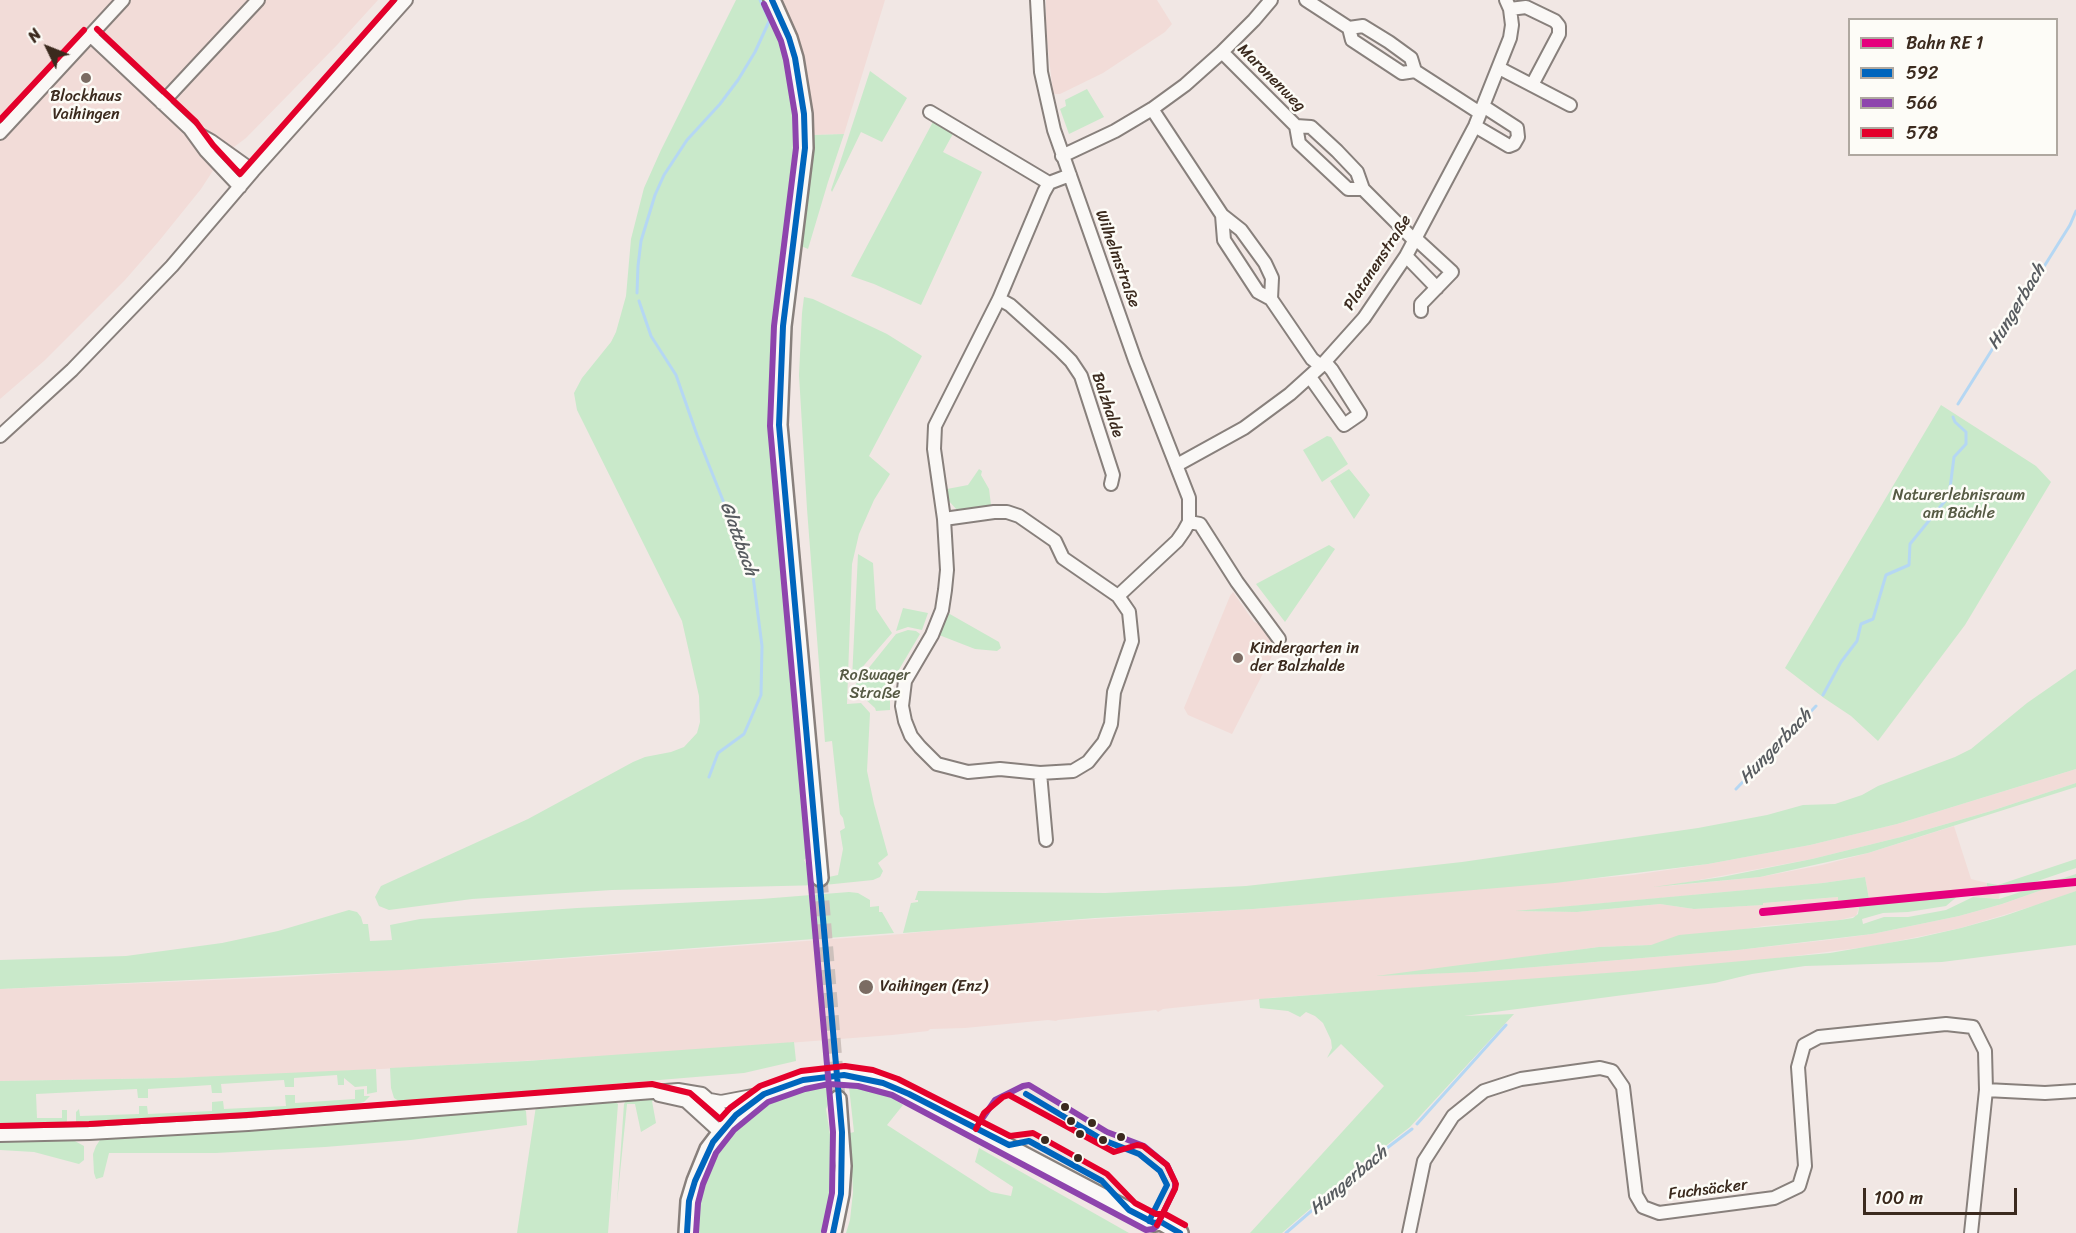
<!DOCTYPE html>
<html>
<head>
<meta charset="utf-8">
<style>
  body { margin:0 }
  #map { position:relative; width:2076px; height:1233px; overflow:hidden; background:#f1e7e4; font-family:Sriracha,sans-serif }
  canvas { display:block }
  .legend { position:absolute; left:1848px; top:18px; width:210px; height:138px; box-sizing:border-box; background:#fdfcf7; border:2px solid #afa8a0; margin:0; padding:8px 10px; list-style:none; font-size:18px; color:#3b2a1e }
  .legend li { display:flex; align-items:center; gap:12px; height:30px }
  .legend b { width:30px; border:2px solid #afa8a0 }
  .north { position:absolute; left:18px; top:18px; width:60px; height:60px; -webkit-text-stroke:4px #fdfcf7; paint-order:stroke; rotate:313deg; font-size:16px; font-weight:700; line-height:24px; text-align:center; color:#3b2a1e }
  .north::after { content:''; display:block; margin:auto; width:21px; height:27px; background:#3b2a1e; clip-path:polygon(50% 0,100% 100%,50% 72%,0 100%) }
  .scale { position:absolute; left:1863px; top:1188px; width:154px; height:27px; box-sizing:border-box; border:3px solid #3b2a1e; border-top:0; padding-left:8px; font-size:18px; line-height:21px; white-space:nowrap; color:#3b2a1e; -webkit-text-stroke:4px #fdfcf7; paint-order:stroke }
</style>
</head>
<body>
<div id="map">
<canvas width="2076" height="1233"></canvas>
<ul class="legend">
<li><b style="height:8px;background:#e5007d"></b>Bahn RE 1</li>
<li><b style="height:8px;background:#0065bd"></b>592</li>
<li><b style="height:8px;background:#8e44ad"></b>566</li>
<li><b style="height:8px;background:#e4002b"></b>578</li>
</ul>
<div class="north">N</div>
<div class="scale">100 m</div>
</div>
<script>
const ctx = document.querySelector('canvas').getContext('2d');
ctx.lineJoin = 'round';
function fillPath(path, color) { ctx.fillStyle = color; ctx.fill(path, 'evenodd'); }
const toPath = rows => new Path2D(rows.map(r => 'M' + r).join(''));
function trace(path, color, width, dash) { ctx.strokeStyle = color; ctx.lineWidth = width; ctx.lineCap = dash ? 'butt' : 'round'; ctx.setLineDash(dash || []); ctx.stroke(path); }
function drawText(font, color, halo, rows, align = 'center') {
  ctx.font = font + ' Sriracha,sans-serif'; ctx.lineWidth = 5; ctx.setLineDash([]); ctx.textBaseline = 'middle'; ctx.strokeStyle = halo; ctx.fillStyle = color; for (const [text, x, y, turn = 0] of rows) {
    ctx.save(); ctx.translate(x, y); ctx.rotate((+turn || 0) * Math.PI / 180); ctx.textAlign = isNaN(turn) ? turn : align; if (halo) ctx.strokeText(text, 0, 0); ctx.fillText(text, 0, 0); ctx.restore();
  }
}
const built = toPath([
  [0,0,378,0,337,45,246,138,234,147,214,169,201,189,159,241,125,280,44,361,0,399],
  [782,0,885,0,844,134,813,135,808,88,791,27,780,2],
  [1046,0,1157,0,1172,24,1165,32,1103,73,1060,94,1053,94,1046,30],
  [1233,592,1254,622,1263,625,1277,646,1232,734,1188,715,1184,708,1230,596],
  [2076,769,2076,783,1991,811,1901,837,1812,859,1667,886,1760,877,1822,865,1868,853,1954,826,1971,879,1987,883,1989,888,2000,892,1999,899,1959,895,1869,899,1865,877,1823,883,1519,911,1577,912,1660,904,1694,909,1762,905,1763,903,1838,897,1839,900,1854,901,1859,908,1856,916,1840,920,1764,926,1651,945,1599,947,1392,975,1475,972,1738,950,1828,940,1872,934,1959,916,2002,904,2076,878,2076,891,2050,901,1961,928,1874,946,1739,963,1526,980,1269,998,1263,1000,1259,999,1163,1009,1158,1012,1156,1010,1058,1020,1056,1021,1048,1020,965,1028,930,1029,928,1031,892,1035,644,1054,293,1074,173,1078,0,1081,0,989,286,977,518,962,902,934,969,927,1253,909,1633,875,1708,864,1810,845,1897,824]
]);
const green = toPath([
  [736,0,762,0,787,59,795,97,794,175,772,340,771,423,812,854,804,860,811,873,816,877,824,878,838,875,843,849,840,831,845,828,843,818,840,814,832,741,825,742,807,509,799,375,802,313,804,297,813,299,887,334,922,356,869,456,890,474,874,500,859,534,852,564,847,704,861,703,870,713,867,771,874,804,888,855,878,863,883,871,880,877,873,880,824,885,612,890,472,899,389,910,379,906,375,897,381,886,528,819,633,762,645,757,671,752,684,747,697,733,700,722,699,696,682,621,577,410,574,393,582,378,611,342,616,332,626,296,631,239,644,188,661,150],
  [870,71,907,98,882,142,861,132,832,192,831,190],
  [1087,89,1104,117,1069,134,1060,109,1066,106,1065,100],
  [935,118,955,130,943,152,982,172,921,305,874,284,851,276],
  [844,134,828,182,808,249,799,245,813,135],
  [1941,405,2036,466,2051,482,1965,625,1878,741,1851,716,1824,698,1785,668],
  [1327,436,1331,437,1348,464,1322,482,1303,450],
  [979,469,982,471,981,475,989,489,991,505,957,510,948,500,947,489,968,485],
  [1349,469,1370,495,1354,519,1330,481],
  [1329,545,1335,549,1285,622,1256,584],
  [858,554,873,563,876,609,892,633,852,679],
  [903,608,928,613,922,630,908,627,896,631],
  [948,613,999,642,1001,648,997,651,975,649,939,635],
  [908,630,916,631,920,634,894,678,890,694,890,710,876,711,875,708,855,690,855,685,896,634],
  [2076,669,2076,769,1897,824,1810,845,1708,864,1555,883,1253,909,1095,918,903,933,911,903,918,902,918,900,915,900,918,891,1105,893,1246,886,1462,862,1698,828,1767,815,1803,805,1835,804,1862,795,1878,786,1955,757,1971,749,2027,703],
  [2076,783,2076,787,1868,853,1760,877,1653,887,1722,877,1812,859,1901,837,1991,811],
  [2076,859,2076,868,2008,891,1995,891,1987,886,1987,883,1998,885],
  [2076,874,2076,878,2002,904,1959,916,1872,934,1738,950,1475,972,1376,976,1599,947,1651,945,1679,935,1840,920,1853,918,1858,914,1859,908,1854,901,1838,900,1838,897,1763,903,1763,905,1694,909,1660,904,1577,912,1515,911,1823,883,1865,877,1869,899,1959,895,1946,906,1908,912,1883,913,1862,919,1863,924,1884,917,1908,917,1946,910,1973,897,1999,899],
  [2076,891,2076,945,1942,962,1805,966,1752,974,1715,983,1464,1016,1514,1014,1410,1127,1361,1165,1282,1233,1250,1233,1384,1086,1341,1044,1327,1058,1332,1048,1331,1040,1323,1023,1315,1016,1306,1012,1300,1017,1288,1011,1260,1008,1259,999,1633,971,1830,953,1917,938,1961,928,2004,916],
  [849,892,858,893,870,900,870,907,879,906,879,912,882,912,894,933,401,970,0,989,0,960,126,956,222,943,278,931,349,910,357,912,361,917,363,924,368,924,370,941,392,940,390,925,420,919,577,908,761,899],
  [794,1042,796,1061,744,1073,406,1101,399,1101,394,1098,391,1088,390,1068,527,1061],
  [376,1069,377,1092,367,1094,367,1086,355,1087,344,1078,344,1085,338,1085,337,1075,294,1078,294,1087,285,1087,284,1080,221,1084,222,1093,212,1093,211,1085,148,1089,148,1098,138,1098,137,1089,36,1094,37,1118,62,1118,62,1110,67,1110,67,1121,64,1127,0,1130,0,1081,173,1078],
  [838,1083,826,1109,835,1166,829,1218,825,1233,692,1233,696,1201,702,1181,712,1163,730,1137,751,1114,774,1097,811,1084],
  [859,1085,871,1087,883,1092,903,1105,887,1125,991,1192,1011,1196,1013,1187,975,1162,979,1148,1129,1233,846,1233,850,1220,853,1192,850,1133,854,1132,849,1087],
  [364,1089,364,1096,370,1096,364,1102,356,1104,246,1113,87,1123,86,1129,81,1129,76,1124,76,1112,79,1109,80,1116,139,1114,139,1106,147,1106,148,1114,212,1111,212,1102,223,1101,224,1109,286,1106,285,1095,295,1095,295,1103,355,1099,355,1090],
  [658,1097,684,1104,707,1124,706,1131,702,1123,684,1108,674,1103,658,1100,652,1101,656,1123,641,1132,635,1104,627,1104,617,1203,624,1104,627,1099],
  [615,1102,618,1104,608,1233,517,1233,536,1106],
  [521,1108,526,1111,527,1125,411,1140,325,1147,216,1153,109,1153,103,1177,96,1179,94,1173,93,1154,96,1146,100,1140,112,1138,215,1133],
  [73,1140,84,1146,84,1160,79,1164,34,1152,0,1150,0,1141]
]);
const stream = toPath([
  [760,0,769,20],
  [637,293,638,266,641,241,655,195,664,175,687,140,720,104,738,80,755,52,772,15],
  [639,301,651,336,676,375,697,435,753,576,762,646,761,695,744,734,718,753,709,777],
  [1958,404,2070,225,2076,211],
  [1823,695,1841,662,1857,641,1861,624,1873,619,1886,575,1909,565,1910,544,1949,496,1954,457,1966,444,1966,432,1955,422,1953,417],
  [1736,789,1816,706],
  [1417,1124,1506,1025],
  [1286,1233,1362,1167,1412,1129]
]);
const majorTunnel = toPath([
  [820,878,838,1099]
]);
const minor = toPath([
  [1037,0,1041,72,1054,130,1135,360,1189,498,1189,522,1184,531,1177,541,1118,596],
  [1306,0,1349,28,1352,40,1402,73,1415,71],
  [1510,9,1526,7,1555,21,1559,26,1559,34,1532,85],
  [1349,28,1363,26,1389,42,1411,58,1415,71,1480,113],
  [91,36,190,129,206,151,240,187],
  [1222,52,1296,126,1299,143,1348,189,1363,189],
  [1499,68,1570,105],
  [162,103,258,0],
  [1152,109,1222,215,1224,240,1258,292,1271,299],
  [930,112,1049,183],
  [1296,126,1311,127,1337,151,1357,172,1363,189,1414,240],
  [1475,126,1509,146,1514,144,1518,137,1517,128,1483,106],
  [193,131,211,141,253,171],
  [0,133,123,0],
  [1062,156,1115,131,1152,109,1185,85,1222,52,1254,20,1271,0],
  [1222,215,1241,230,1265,263,1272,278,1271,299,1312,359,1321,366],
  [1415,238,1452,272,1421,304,1421,311],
  [1406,256,1437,288],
  [999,299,1010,305,1060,350,1071,361,1081,376,1113,475,1111,484],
  [1310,377,1344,425,1360,414,1332,370,1325,362],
  [0,436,72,370,172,266,253,171,406,0],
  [1177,465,1244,428,1290,394,1321,366,1364,318,1406,256,1475,126,1510,38,1512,25,1510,9,1506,0],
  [944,519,994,512,1007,512,1019,516,1055,541,1063,558,1118,596,1129,612,1132,641,1114,692,1111,724,1104,742,1088,762,1073,771,1040,773,1000,769,968,772,937,764,920,747,911,736,905,721,902,706,905,681,932,635,942,610,945,590,947,570,944,519,934,449,935,426,999,299,1044,192,1049,183,1070,175],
  [1189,522,1200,524,1237,582,1279,639],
  [1040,773,1046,840],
  [1986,1090,2045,1093,2076,1091],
  [659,1095,686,1101,720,1132],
  [710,1100,721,1102,763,1094],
  [0,1135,89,1133,248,1124,678,1090,702,1094,717,1107,727,1124],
  [1409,1233,1424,1161,1453,1116,1484,1091,1521,1079,1600,1068,1612,1071,1623,1087,1636,1195,1643,1207,1659,1213,1774,1198,1799,1186,1805,1166,1798,1067,1804,1045,1819,1037,1946,1024,1973,1027,1985,1051,1986,1090,1971,1233]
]);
const major = toPath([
  [772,0,789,38,795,58,804,114,805,148,783,326,779,425,820,878],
  [687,1233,689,1201,695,1181,708,1149,727,1124,764,1094,803,1080,844,1075,871,1079,895,1087,1149,1221,1154,1223,1161,1222,1180,1233],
  [833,1233,841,1194,843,1166,838,1099]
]);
const bus1 = toPath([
  [772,0,789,38,795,58,804,114,805,148,783,326,779,425,842,1132,841,1194,833,1233],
  [1026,1094,1103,1140,1139,1154,1160,1171,1167,1185,1149,1221],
  [1009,1145,1029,1141,1102,1181,1129,1210,1154,1223,1161,1222,1180,1233],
  [687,1233,689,1201,695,1181,713,1142,736,1115,764,1094,803,1080,844,1075,883,1083,909,1094,1009,1145]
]);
const bus2 = toPath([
  [764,4,781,41,786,60,795,115,796,148,774,326,770,426,833,1132,832,1193,824,1231],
  [696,1233,698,1203,703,1184,716,1153,734,1130,768,1102,805,1089,829,1084,858,1086,892,1095,1146,1230,1153,1229,1157,1226,1175,1188,1175,1182,1167,1165,1144,1146,1107,1132,1029,1085,1023,1086,995,1100,980,1122]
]);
const bus3 = toPath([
  [97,29,196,122,213,145,240,174,394,0],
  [0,120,84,30],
  [0,1126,89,1124,247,1115,652,1084,690,1093,720,1119,730,1108,760,1086,801,1071,845,1066,873,1070,898,1079,1010,1136,1033,1133,1107,1174,1135,1203,1156,1214,1165,1214,1185,1225],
  [976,1129,984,1113,1003,1097,1009,1095,1114,1152,1137,1145,1143,1146,1167,1165,1176,1184,1175,1189,1157,1225]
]);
const rail1 = toPath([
  [1763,912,2076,882]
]);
const markers = [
  [86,78,6,"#7b6c63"],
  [1238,658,6,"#7b6c63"],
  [866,987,8,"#7b6c63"],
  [1065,1107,5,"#3b2a1e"],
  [1071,1121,5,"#3b2a1e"],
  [1092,1123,5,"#3b2a1e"],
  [1080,1134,5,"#3b2a1e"],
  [1121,1137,5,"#3b2a1e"],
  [1045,1140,5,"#3b2a1e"],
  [1103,1140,5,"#3b2a1e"],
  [1078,1158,5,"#3b2a1e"]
];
const streetNames = [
  ["Maronenweg",1271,78,45],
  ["Wilhelmstraße",1117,259,70],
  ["Platanenstraße",1378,263,-57],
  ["Balzhalde",1107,405,71],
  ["Fuchsäcker",1708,1190,-7]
];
const poiNames = [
  ["Blockhaus",86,97,"center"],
  ["Vaihingen",86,115,"center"],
  ["Kindergarten in",1250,649],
  ["der Balzhalde",1250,667],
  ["Vaihingen (Enz)",880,987]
];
const parkNames = [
  ["Naturerlebnisraum",1959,496],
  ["am Bächle",1959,514],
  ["Roßwager",875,676],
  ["Straße",875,694]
];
const waterNames = [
  ["Hungerbach",2017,307,-59],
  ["Glattbach",738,539,70],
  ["Hungerbach",1776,747,-46],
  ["Hungerbach",1349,1181,-40]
];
fillPath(built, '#f2dcd8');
fillPath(green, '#c9e9ca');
trace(stream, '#b5d7f3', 3);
trace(majorTunnel, '#cdc1bc', 15, [15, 8]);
trace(minor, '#88807c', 16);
trace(major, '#88807c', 20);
trace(minor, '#faf8f6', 12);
trace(major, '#faf8f6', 15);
trace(bus1, '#0065bd', 6);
trace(bus2, '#8e44ad', 6);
trace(bus3, '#e4002b', 6);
trace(rail1, '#e5007d', 8);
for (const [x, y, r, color] of markers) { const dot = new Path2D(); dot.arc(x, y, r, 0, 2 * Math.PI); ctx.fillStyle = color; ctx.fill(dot); trace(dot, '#fdfcf7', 2); }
drawText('16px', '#3b2a1e', '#fdfcf7', streetNames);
drawText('16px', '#3b2a1e', '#fdfcf7', poiNames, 'left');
drawText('16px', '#565a44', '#fdfcf7', parkNames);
drawText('italic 18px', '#585c60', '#fdfcf7', waterNames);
</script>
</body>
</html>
